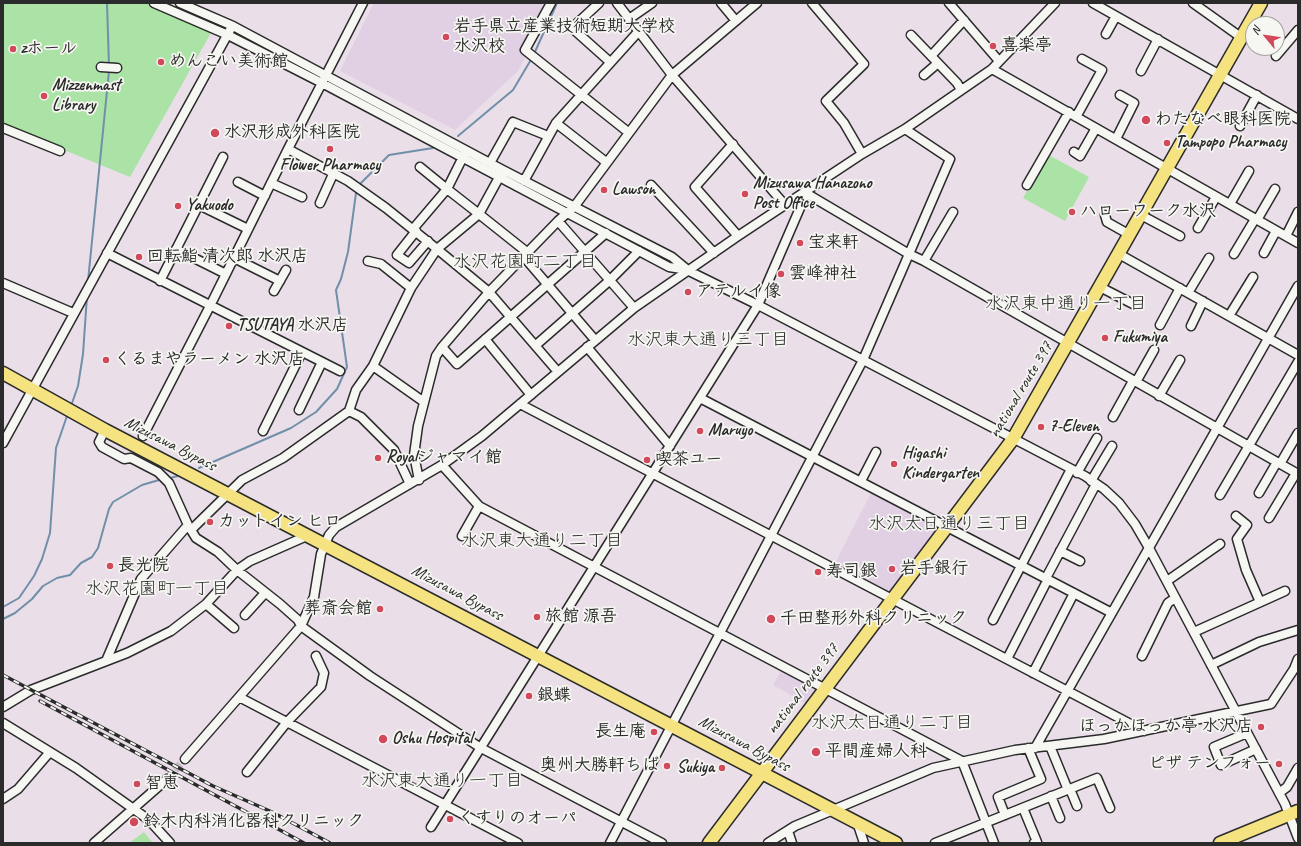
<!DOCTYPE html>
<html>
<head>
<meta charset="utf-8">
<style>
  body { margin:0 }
  #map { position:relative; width:1301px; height:846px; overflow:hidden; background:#eadfe9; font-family:Caveat,sans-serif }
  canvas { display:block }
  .frame { position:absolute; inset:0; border:4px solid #2b2b2b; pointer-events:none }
  .north { position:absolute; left:1245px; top:16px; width:40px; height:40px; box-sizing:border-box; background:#f6f6f2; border:1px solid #a5a5a2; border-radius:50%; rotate:299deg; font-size:11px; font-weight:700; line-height:16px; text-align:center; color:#2b2b2b }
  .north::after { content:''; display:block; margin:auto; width:14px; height:18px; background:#d1495b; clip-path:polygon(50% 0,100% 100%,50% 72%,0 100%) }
</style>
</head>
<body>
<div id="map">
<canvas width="1301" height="846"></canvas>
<div class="frame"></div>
<div class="north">N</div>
</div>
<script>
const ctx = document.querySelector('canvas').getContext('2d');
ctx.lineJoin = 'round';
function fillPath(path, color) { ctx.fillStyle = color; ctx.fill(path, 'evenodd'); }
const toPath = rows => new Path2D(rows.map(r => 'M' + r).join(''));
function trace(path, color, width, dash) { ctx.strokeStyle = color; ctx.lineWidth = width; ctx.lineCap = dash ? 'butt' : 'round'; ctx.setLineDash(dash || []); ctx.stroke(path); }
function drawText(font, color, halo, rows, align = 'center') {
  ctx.font = font + ' Caveat,"Klee One",sans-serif'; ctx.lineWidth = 3.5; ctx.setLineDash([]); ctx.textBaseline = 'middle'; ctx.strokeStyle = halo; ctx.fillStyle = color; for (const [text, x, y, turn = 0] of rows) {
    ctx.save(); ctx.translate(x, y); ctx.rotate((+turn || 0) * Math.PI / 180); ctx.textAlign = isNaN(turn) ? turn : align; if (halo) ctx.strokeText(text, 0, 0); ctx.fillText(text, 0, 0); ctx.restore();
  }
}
const built = toPath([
  [374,3,554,3,518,71,455,130,340,71],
  [872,491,941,527,890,594,834,565],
  [783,668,820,688,807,704,773,685]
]);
const green = toPath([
  [3,3,147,3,212,31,130,177,3,125],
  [1047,154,1089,177,1065,221,1023,198],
  [144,832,153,843,129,843]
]);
const stream = toPath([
  [107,3,109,66],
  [534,54,557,3],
  [458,136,513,90,532,58],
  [360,184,389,155,433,148],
  [88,281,109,71],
  [71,406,78,386,83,354,87,296],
  [199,468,291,428,316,412,337,389,347,367,336,290,341,279,348,252,356,193],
  [170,478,178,476],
  [3,607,19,598,34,576,42,559,50,533,56,448,68,413],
  [3,619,15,613,32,599,43,586,57,578,70,575,81,563,92,557,98,548,109,509,113,502,142,485,159,480]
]);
const minorTunnel = toPath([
  [167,779,185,759]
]);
const minor = toPath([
  [154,3,228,35,322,83,669,267,688,270],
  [180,3,233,26,503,170,672,257,689,271,758,305,1085,476,1104,489,1119,503,1135,524,1149,548,1285,804,1298,838],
  [551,3,525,50,628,132],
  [599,3,572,28,610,62],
  [617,3,672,75,785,205],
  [721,3,736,21],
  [812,3,864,64,826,101,844,123,862,154],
  [949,3,999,61],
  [1093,3,1298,119],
  [1193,3,1242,38],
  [629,19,652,3],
  [1106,34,1116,16],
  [911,35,957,83,961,90],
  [931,56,964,20],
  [1276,56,1298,30],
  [101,67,117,68],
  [992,69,1298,243],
  [1141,71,1158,39],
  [924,75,938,63],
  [1076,117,1102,70,1082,59],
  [556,123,606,162],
  [1240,126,1257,95],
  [3,128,60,151],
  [1116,139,1134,103,1120,95],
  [733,144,695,187,738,236],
  [288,149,348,181,386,208,437,249,489,292,558,372],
  [1074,152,1080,156,1096,128],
  [490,163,513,122,548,136],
  [420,167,447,189,465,153],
  [502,172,479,214,528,253],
  [524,181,556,123,638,32],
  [238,182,265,196],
  [271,183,302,197],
  [651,185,714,253],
  [1027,185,1069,112],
  [320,203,334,172],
  [1230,204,1249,171],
  [199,205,248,229],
  [1105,215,1107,222,1130,235],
  [1141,215,1180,236],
  [1257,220,1275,189],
  [558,221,634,308],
  [1198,228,1216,197],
  [416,231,397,255,409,263,428,241],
  [1286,236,1298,212],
  [176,249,226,274],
  [107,253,340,371],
  [1264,253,1276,231],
  [1119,254,1298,355],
  [1234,254,1255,219],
  [524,257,595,340],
  [234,258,280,281],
  [368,261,381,264,411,288],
  [924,261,953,212],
  [160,281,223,157],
  [3,283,73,313],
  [1100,287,1135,305],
  [274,291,286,270],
  [1188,293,1209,258],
  [1229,316,1253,277],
  [1160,325,1180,288],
  [1191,326,1203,301],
  [485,339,531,395],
  [536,345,609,281,639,251],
  [442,347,457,364,606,233],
  [587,347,670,446],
  [373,366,411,288,437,249,479,214,447,189,413,229],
  [1136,382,1154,350],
  [1159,396,1180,360],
  [700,398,1112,613],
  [520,404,1144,731],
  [299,410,322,362],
  [349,411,356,390,373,366,424,402],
  [1113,417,1133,381],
  [105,430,99,442,102,447,124,459,131,458,158,472,169,483,188,525,196,538,218,552,237,570,280,604,298,620,301,626,370,676,481,748,662,843],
  [263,431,302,352],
  [143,436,210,306,288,149,363,3],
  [3,443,230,30],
  [1280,464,1298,433],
  [442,465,479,506,962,761,994,843],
  [1077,473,1097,438],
  [419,480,414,455,418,426,436,356,442,347,489,292,558,221,574,207,672,75,757,3],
  [861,481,876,452],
  [1091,481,1112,446],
  [1259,493,1277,462],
  [1220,495,1298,362],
  [1236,516,1247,525,1237,539,1246,570,1260,602],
  [1269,518,1296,473],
  [191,530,242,480,283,458,349,411,361,417,394,450,410,484],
  [462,536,479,506],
  [1060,551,1080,561],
  [1046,578,1096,484],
  [1167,581,1220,544],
  [206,604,234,628],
  [245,615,265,593],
  [993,620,1071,469],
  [1194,632,1285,591],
  [1142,656,1168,603,1175,598],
  [1007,659,1048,579],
  [106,661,141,579,188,525],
  [1211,665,1259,642,1298,630],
  [1033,673,1074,593],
  [239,697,518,843],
  [3,707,31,690,127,653,171,631,206,604,237,570,250,561,309,535],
  [3,723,76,768,149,820,170,843],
  [1247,733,1214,747,1221,765,1256,749],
  [1050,746,1068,790],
  [1035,748,1298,286],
  [185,759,301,626,314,597,321,554,329,535,336,527,442,465,482,436,634,308,738,236,862,154,905,129,992,69,1055,3],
  [247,772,287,722,321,687,324,673,316,656],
  [1070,789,1077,806],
  [1279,793,1287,787,1298,768],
  [1051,796,1060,818],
  [3,799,18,789,49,753],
  [1023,808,1037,842,1034,843],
  [1005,815,998,797,1041,779,1028,748],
  [857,822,864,843],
  [431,827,758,305,803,201,804,192,909,254,950,159,905,129],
  [788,831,792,843],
  [94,843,167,779],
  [610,843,863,360,909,254,924,261,1298,474],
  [768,843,795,826,933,768,1015,750,1104,739,1271,704,1294,669,1298,659],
  [935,843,1097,778,1110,808]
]);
const highway = toPath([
  [3,373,105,430,896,843],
  [709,843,1013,439,1261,3],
  [1220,843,1298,811]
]);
const rail = toPath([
  [3,675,213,786,272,812,330,843],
  [40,701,304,843]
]);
const markers = [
  [446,37,4,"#d1495b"],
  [993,46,4,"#d1495b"],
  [13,49,4,"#d1495b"],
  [161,62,4,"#d1495b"],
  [44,96,4,"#d1495b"],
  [1146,120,5,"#d1495b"],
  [215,133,5,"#d1495b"],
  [1167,143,4,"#d1495b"],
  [330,149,4,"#d1495b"],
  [604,190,4,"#d1495b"],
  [745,194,4,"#d1495b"],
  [178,206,4,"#d1495b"],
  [1072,212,4,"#d1495b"],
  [800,243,4,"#d1495b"],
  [139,257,4,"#d1495b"],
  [781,274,4,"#d1495b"],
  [688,292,4,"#d1495b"],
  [229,326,4,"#d1495b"],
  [1105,338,4,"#d1495b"],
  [106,360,4,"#d1495b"],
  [1041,427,4,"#d1495b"],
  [700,431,4,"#d1495b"],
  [378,458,4,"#d1495b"],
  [647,460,4,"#d1495b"],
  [894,464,4,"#d1495b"],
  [210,522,4,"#d1495b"],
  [110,566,4,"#d1495b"],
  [892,569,4,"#d1495b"],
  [818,572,4,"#d1495b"],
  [380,609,4,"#d1495b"],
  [537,617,4,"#d1495b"],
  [771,619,5,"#d1495b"],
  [529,696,4,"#d1495b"],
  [1261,727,4,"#d1495b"],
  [654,732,4,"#d1495b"],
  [383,739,5,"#d1495b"],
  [816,752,5,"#d1495b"],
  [1279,764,4,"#d1495b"],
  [667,766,4,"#d1495b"],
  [722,768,4,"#d1495b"],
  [137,784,4,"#d1495b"],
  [450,819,4,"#d1495b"],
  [134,822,5,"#d1495b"]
];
const poiNames = [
  ["岩手県立産業技術短期大学校",454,27],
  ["水沢校",454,47],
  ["喜楽亭",1001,46],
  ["zホール",21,49],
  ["めんこい美術館",169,62],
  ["Mizzenmast",52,86],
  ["Library",52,106],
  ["わたなべ眼科医院",1155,120],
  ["水沢形成外科医院",224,133],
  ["Tampopo Pharmacy",1175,143],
  ["Flower Pharmacy",330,166,"center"],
  ["Mizusawa Hanazono",753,184],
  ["Post Office",753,204],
  ["Lawson",612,190],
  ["Yakuodo",186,206],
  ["ハローワーク水沢",1080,212],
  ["宝来軒",808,243],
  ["回転鮨 清次郎 水沢店",147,257],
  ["雲峰神社",789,274],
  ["アテルイ像",696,292],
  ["TSUTAYA 水沢店",237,326],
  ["Fukumiya",1113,338],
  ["くるまやラーメン 水沢店",114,360],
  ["7-Eleven",1049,427],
  ["Maruyo",708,431],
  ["Higashi",902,454],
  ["Kindergarten",902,474],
  ["Royalジャマイ館",386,458],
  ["喫茶ユー",655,460],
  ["カットイン ヒロ",218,522],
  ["長光院",118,566],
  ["岩手銀行",900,569],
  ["寿司銀",826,572],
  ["葬斎会館",372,609,"right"],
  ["旅館 源吾",545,617],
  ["千田整形外科クリニック",780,619],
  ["銀蝶",537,696],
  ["ほっかほっか亭 水沢店",1253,727,"right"],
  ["長生庵",646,732,"right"],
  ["Oshu Hospital",392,739],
  ["平間産婦人科",825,752],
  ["ピザ テンフォー",1271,764,"right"],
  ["奥州大勝軒ちば",659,766,"right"],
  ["Sukiya",714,768,"right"],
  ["智恵",145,784],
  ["くすりのオーパ",458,819],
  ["鈴木内科消化器科クリニック",143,822]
];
const streetNames = [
  ["national route 397",1021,390,-59],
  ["Mizusawa Bypass",170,444,27],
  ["Mizusawa Bypass",457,593,28],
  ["national route 397",803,689,-53],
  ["Mizusawa Bypass",744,744,28]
];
const neighbourhoodNames = [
  ["水沢花園町二丁目",525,262],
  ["水沢東中通り一丁目",1066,304],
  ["水沢東大通り三丁目",708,340],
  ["水沢太日通り三丁目",949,524],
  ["水沢東大通り二丁目",542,541],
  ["水沢花園町一丁目",157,589],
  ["水沢太日通り二丁目",892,723],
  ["水沢東大通り一丁目",442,781]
];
fillPath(built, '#e1cfe3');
fillPath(green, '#abe2a6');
trace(stream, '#718fa9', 2);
trace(minorTunnel, '#c4bbc3', 8, [8, 4]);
trace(minor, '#2b2b2b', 11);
trace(highway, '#2b2b2b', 15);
trace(minor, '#f6f6f2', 8);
trace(highway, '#f5e382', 12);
trace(rail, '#2b2b2b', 3.5);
trace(rail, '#f6f6f2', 2, [6]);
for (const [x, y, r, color] of markers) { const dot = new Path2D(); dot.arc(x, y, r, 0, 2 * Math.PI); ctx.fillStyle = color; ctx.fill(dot); trace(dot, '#f6f6f2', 1.5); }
drawText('bold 17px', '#2b2b2b', '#f6f6f2', poiNames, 'left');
drawText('17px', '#2b2b2b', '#f6f6f2', streetNames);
drawText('18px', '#2b2b2b', '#f6f6f2', neighbourhoodNames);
</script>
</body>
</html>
